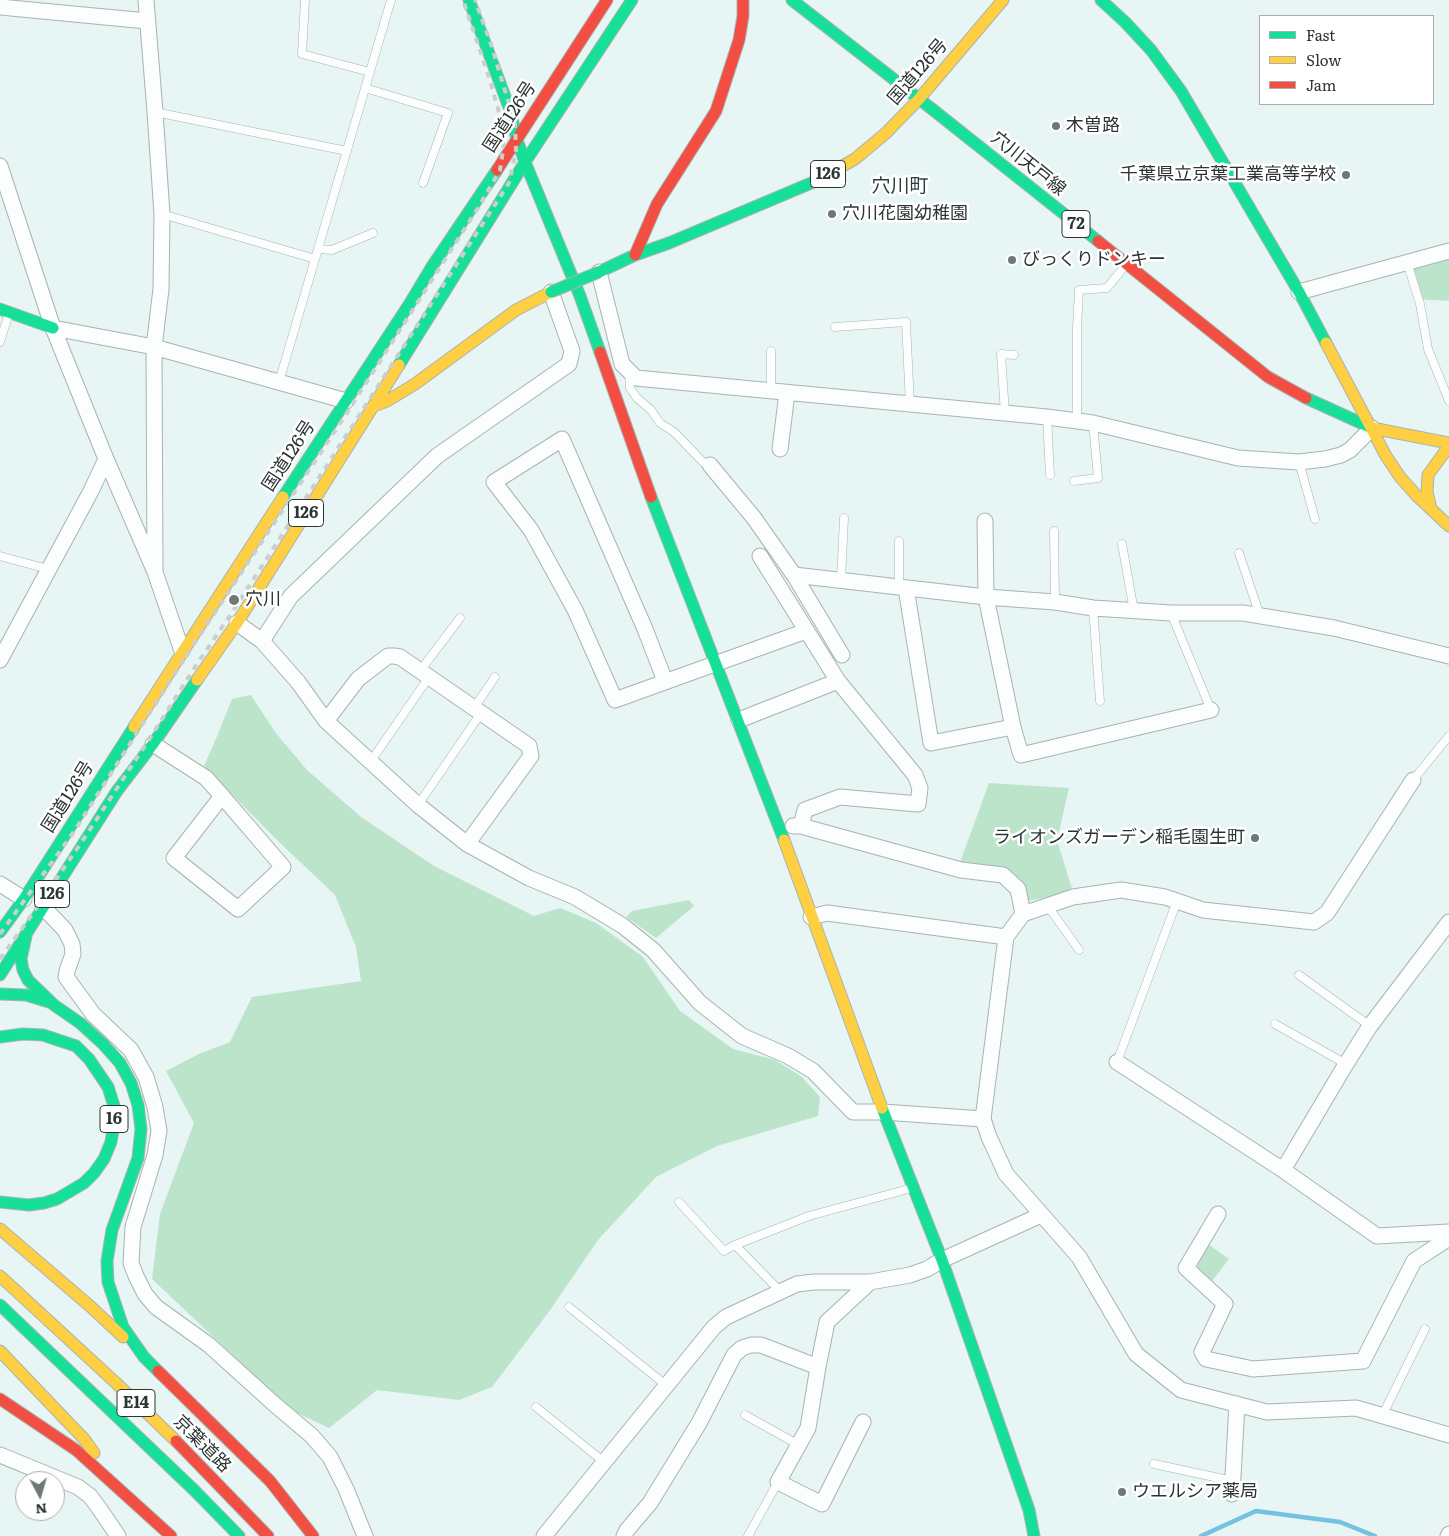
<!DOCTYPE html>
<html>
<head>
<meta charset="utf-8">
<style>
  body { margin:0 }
  #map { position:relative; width:1449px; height:1536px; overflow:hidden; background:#e7f5f4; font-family:Literata,serif }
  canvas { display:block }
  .legend { position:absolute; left:1259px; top:15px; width:175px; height:90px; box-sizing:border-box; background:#fff; border:1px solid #aaaeae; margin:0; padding:6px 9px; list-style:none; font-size:15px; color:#2b3534 }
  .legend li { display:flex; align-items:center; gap:10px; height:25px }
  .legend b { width:25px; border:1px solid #aaaeae }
  .north { position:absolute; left:15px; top:1471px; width:50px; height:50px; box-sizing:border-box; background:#fff; border:1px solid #aaaeae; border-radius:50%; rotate:174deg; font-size:14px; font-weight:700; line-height:20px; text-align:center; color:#2b3534 }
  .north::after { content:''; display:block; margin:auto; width:18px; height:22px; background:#6d7877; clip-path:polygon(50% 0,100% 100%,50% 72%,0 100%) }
</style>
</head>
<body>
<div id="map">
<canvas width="1449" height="1536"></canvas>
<ul class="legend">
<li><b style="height:6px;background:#16e098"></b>Fast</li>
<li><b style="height:6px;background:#ffcf43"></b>Slow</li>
<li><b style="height:6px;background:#f24e42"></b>Jam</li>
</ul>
<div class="north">N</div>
</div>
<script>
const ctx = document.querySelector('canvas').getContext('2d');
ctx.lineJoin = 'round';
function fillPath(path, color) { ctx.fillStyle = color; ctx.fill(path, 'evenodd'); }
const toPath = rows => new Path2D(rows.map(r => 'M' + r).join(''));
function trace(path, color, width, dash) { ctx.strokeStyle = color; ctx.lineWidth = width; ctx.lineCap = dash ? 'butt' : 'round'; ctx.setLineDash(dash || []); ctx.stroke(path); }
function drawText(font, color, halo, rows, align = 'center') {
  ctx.font = font + ' Literata,"Noto Sans JP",serif'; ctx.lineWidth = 5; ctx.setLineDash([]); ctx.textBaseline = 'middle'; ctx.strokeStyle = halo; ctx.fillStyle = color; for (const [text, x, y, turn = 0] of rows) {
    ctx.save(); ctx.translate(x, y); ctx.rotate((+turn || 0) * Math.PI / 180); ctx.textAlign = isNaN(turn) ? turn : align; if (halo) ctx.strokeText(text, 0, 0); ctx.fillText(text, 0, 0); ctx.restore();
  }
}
const green = toPath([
  [1449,257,1449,301,1418,299,1411,267],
  [251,695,275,732,307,770,361,817,434,866,534,916,560,908,596,923,643,957,680,1011,733,1049,775,1060,802,1077,820,1097,818,1116,717,1146,656,1177,598,1240,548,1313,492,1387,459,1400,377,1390,329,1428,291,1410,152,1279,160,1214,194,1123,166,1071,199,1054,230,1042,252,997,361,981,356,947,335,895,278,841,204,766,218,734,232,699],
  [989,783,1069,788,1057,840,1073,892,1028,901,1021,880,1009,870,959,865],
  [689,900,694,906,656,938,626,917,632,911],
  [1208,1244,1229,1259,1212,1281,1198,1268,1197,1259]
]);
const stream = toPath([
  [1201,1536,1256,1511,1340,1522,1375,1536]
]);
const lane = toPath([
  [305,0,302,54,370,72],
  [365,88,448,113,423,183],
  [155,112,347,151],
  [162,214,315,259],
  [318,249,332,250,373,233],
  [1407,262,1420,304,1428,349,1449,401],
  [835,327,906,322,910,405],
  [0,342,9,313],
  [771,351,771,391],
  [629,373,630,388,637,398,651,410,660,423,674,432,703,462,710,465],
  [279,382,391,0],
  [1005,414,1001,354,1014,355],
  [1047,417,1050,475],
  [1077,421,1077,328,1079,290,1107,288,1124,267],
  [1299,462,1315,519],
  [1074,481,1098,478,1093,423],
  [1054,531,1055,602],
  [1122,544,1134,611],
  [1239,553,1260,616],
  [0,556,48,569],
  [841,580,844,518],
  [899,587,899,541],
  [1093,608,1100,701],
  [1171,613,1211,710],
  [420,671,460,618],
  [474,708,495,677],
  [371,761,429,677],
  [1413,780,1449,736],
  [418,805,481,713],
  [1047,905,1079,950],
  [1299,975,1370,1026],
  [1275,1024,1346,1064],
  [1117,1062,1177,901],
  [679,1202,724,1251,735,1245,809,1216,912,1188],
  [735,1245,781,1292],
  [569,1307,667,1386],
  [536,1407,604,1462],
  [745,1415,799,1445],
  [1382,1416,1425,1329],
  [1154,1464,1233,1481],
  [748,1536,778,1482]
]);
const street = toPath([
  [146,0,155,112,162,214,161,289,154,347,155,572],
  [0,7,147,21],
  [0,166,53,328,106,459,155,572,182,651],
  [599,272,622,364,636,378,1047,417,1093,423,1238,458,1299,462,1325,459,1341,455,1350,450,1372,428],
  [1299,292,1449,251],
  [53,328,154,347,346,401],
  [780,449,787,393],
  [710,465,754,518,794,575,842,655],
  [985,521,986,597,1013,727,1021,755,1211,710],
  [760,556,838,681,915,775,920,788,918,804,840,797,805,810,801,826],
  [794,575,986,597,1055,602,1093,608,1171,613,1243,613,1334,628,1449,656],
  [906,588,931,743,1013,727],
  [237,623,262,641,298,682,326,721,418,805,467,844,529,878,575,897,623,926,653,950,700,1003,742,1036,788,1056,813,1071,853,1112,883,1112,983,1119],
  [262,641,291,596,437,456,569,364,572,351,551,292],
  [0,660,91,491,106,459],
  [665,681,645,629,562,439,494,482,531,530,575,610,615,700,806,631],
  [739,720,838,681],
  [326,721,358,679,388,656,394,656,400,657,529,746,531,756,467,844],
  [153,744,206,778,222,796,283,867,238,909,174,858,222,796],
  [1413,780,1327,913,1314,922,1203,910,1165,897,1121,890,1073,897,1023,914,1006,937,983,1119,989,1137,1006,1174,1079,1257,1136,1354,1181,1390,1267,1412,1356,1408,1449,1435],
  [793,826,801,826,961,870,1003,875,1018,889,1023,914],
  [0,884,24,899],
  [43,907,65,930,72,944,73,954,67,971,66,977,93,1014,131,1050,146,1077,155,1107,159,1131,155,1155,133,1227,131,1263,136,1276,145,1294,156,1307,209,1345,273,1403,312,1436,330,1457,346,1489,365,1536],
  [811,917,827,913,1006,937],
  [1117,1062,1283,1170,1377,1236,1449,1232],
  [1283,1170,1346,1064,1370,1026,1449,922],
  [1218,1214,1186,1268,1225,1304,1202,1352,1206,1359,1253,1369,1363,1361,1414,1261,1449,1238],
  [863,1422,822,1504,778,1482,808,1428,818,1367,827,1322,870,1282],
  [0,1455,78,1487,90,1496,99,1508,118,1536],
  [1232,1494,1237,1404],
  [544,1536,714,1327,726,1317,797,1284,814,1282,870,1282,910,1275,927,1269,942,1260,1041,1215],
  [624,1536,627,1530,650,1503,699,1423,734,1355,742,1348,751,1345,761,1345,818,1367],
  [1448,1536,1449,1534]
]);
const fast = toPath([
  [469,0,510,110,517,140,525,162,580,296,600,352],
  [792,0,932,109,1098,241],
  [1101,0,1125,22,1151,50,1181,91,1299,292,1326,343],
  [599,272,635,255,669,243,816,181,830,173],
  [0,309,53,328],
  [399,365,525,162,632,0],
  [1306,398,1372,428],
  [283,497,410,303,431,268,497,170],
  [651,497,784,840],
  [0,932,24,899,134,727],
  [26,936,21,959,23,970,28,980,54,1005,80,1023,103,1044,120,1063,131,1083,138,1105,141,1129,138,1158,112,1230,107,1261,108,1282,123,1327,144,1357,158,1371],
  [0,975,117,791,153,744,197,680],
  [0,994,26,995,49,1002],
  [0,1037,23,1034,43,1035,76,1046,89,1059,108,1087,114,1106,114,1124,111,1142,104,1159,94,1173,84,1183,57,1199,44,1203,29,1205,0,1202],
  [882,1108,942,1260,1029,1510,1034,1536],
  [0,1305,195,1491,239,1536]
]);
const slow = toPath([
  [830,173,855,159,886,133,919,99,1003,0],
  [1326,343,1386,456,1400,477,1417,496,1449,526],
  [374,406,387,401,415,384,516,310,551,292],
  [1372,428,1449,443],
  [1431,509,1427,492,1428,475,1449,446],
  [197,680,237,623,399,365],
  [134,727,283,497],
  [784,840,882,1108],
  [0,1229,91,1307,123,1337],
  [0,1276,116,1383,176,1441],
  [0,1351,85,1440,94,1453]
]);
const jam = toPath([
  [497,170,607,0],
  [1098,241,1268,377,1306,398],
  [635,255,657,204,716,111,739,40,743,16,743,0],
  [600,352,651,497],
  [158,1371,270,1481,313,1536],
  [0,1399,76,1450,171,1536],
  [176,1441,268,1536]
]);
const rail = toPath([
  [0,934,73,833,186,656,341,422,478,208,500,170,503,151,503,126,488,74,463,0],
  [0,959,26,923,81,843,150,738,195,667,231,614,509,183,516,151,515,124,491,44,475,0]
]);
const fastBridge = toPath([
  [551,292,599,272]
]);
const markers = [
  [1056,126,5,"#6d7877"],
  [1346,175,5,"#6d7877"],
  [832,214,5,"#6d7877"],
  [1012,260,5,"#6d7877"],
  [234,600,6,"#6d7877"],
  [1255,838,5,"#6d7877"],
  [1122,1492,5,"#6d7877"]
];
const shields = [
  [828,174,35],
  [1076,224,28],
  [306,513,35],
  [52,894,35],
  [114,1119,28],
  [136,1403,38]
];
const shieldNames = [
  ["126",828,174],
  ["72",1076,224],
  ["126",306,513],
  ["126",52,894],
  ["16",114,1119],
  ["E14",136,1403]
];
const streetNames = [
  ["国道126号",918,72,-49],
  ["国道126号",510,117,-57],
  ["穴川天戸線",1028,164,39],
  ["国道126号",289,456,-57],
  ["国道126号",68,797,-58],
  ["京葉道路",202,1444,45]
];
const poiNames = [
  ["木曽路",1066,126],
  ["千葉県立京葉工業高等学校",1336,175,"right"],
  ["穴川花園幼稚園",842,214],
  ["びっくりドンキー",1022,260],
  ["穴川",245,600],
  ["ライオンズガーデン稲毛園生町",1245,838,"right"],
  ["ウエルシア薬局",1132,1492]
];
const neighbourhoodNames = [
  ["穴川町",900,186]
];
fillPath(green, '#bce4ca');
trace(stream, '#74c1e0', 4.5);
trace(lane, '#a8b3b2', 9);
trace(street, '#a8b3b2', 17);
trace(fast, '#a8b3b2', 13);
trace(slow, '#a8b3b2', 13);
trace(jam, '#a8b3b2', 13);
trace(lane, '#fbfefd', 8);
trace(street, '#fbfefd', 15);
trace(fast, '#16e098', 11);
trace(slow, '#ffcf43', 11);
trace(jam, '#f24e42', 11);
trace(rail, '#cacece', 4, [6, 6]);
trace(fastBridge, '#a8b3b2', 13, []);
trace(fastBridge, '#16e098', 11);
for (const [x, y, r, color] of markers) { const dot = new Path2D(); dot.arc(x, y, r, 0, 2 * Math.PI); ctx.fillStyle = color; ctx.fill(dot); trace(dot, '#fff', 2); }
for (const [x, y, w] of shields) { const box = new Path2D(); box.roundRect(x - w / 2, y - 13.5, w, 27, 4); ctx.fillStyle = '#fff'; ctx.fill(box); trace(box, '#2b3534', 1); }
drawText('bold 16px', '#2b3534', null, shieldNames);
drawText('18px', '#2b3534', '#fff', streetNames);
drawText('18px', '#2b3534', '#fff', poiNames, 'left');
drawText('19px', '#293f3e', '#fff', neighbourhoodNames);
</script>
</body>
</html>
